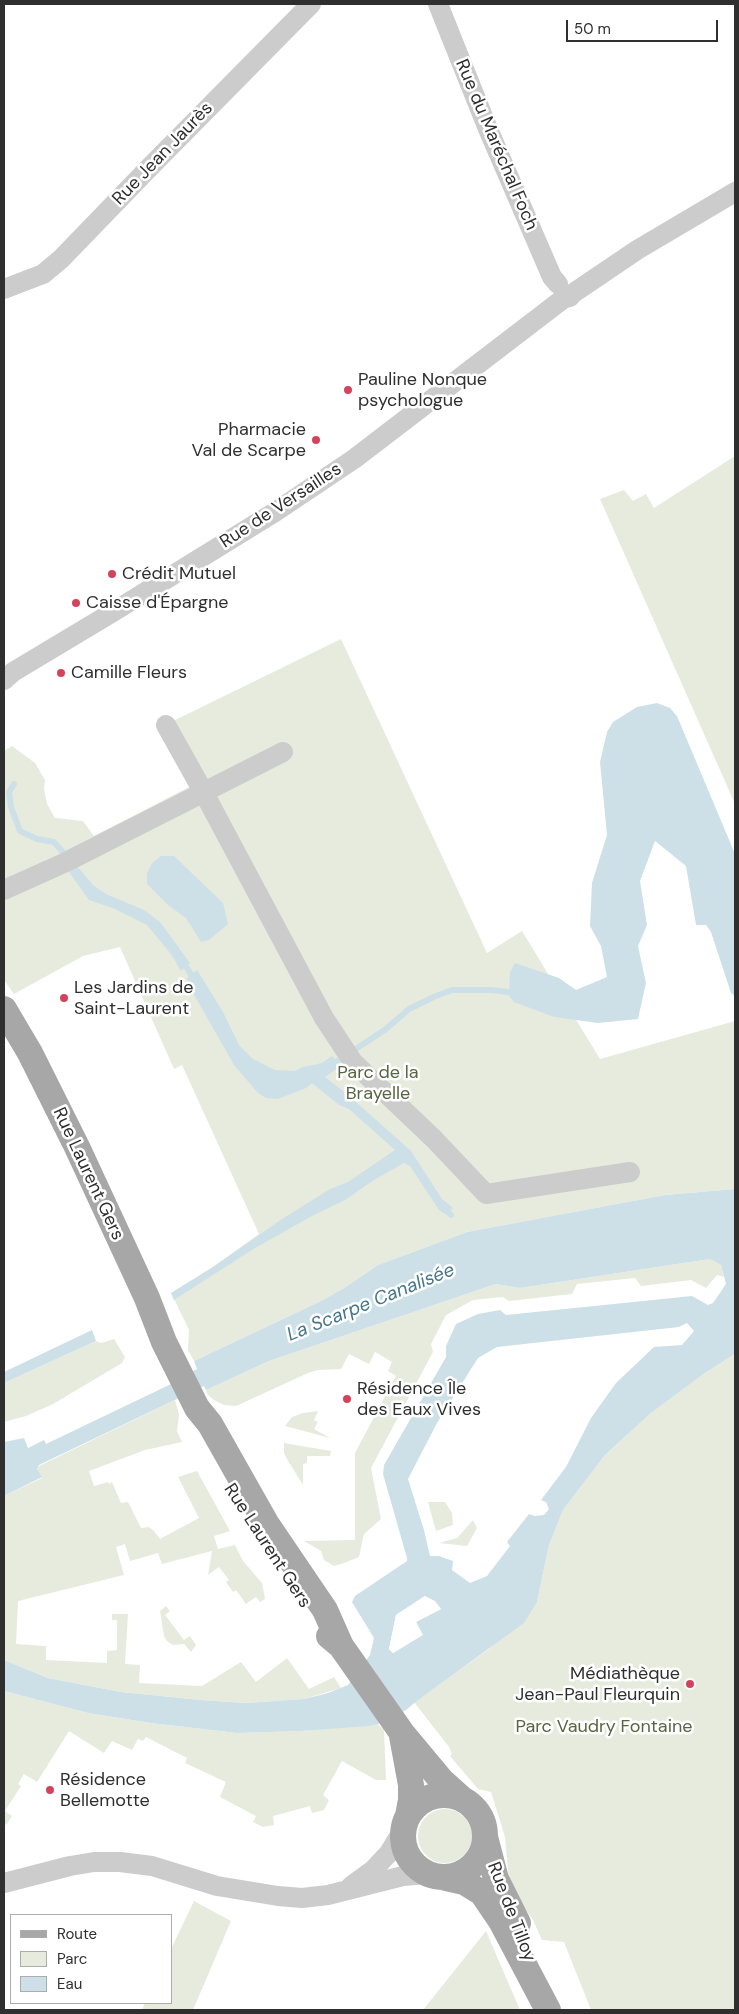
<!DOCTYPE html>
<html>
<head>
<meta charset="utf-8">
<style>
  body { margin:0 }
  #map { position:relative; width:739px; height:2014px; overflow:hidden; background:#fff; font-family:"DM Sans",sans-serif }
  canvas { display:block }
  .frame { position:absolute; inset:0; border:5px solid #2f2f2f; pointer-events:none }
  .legend { position:absolute; left:10px; top:1914px; width:162px; height:90px; box-sizing:border-box; background:#fff; border:1px solid #acacac; margin:0; padding:6px 9px; list-style:none; font-size:15px; color:#2f2f2f }
  .legend li { display:flex; align-items:center; gap:10px; height:25px }
  .legend b { width:25px; border:1px solid #acacac }
  .scale { position:absolute; left:566px; top:20px; width:152px; height:22px; box-sizing:border-box; border:2px solid #2f2f2f; border-top:0; padding-left:6px; font-size:15px; line-height:18px; white-space:nowrap; color:#2f2f2f; -webkit-text-stroke:4px #fff; paint-order:stroke }
</style>
</head>
<body>
<div id="map">
<canvas width="739" height="2014"></canvas>
<div class="frame"></div>
<ul class="legend">
<li><b style="height:6px;background:#a7a7a7"></b>Route</li>
<li><b style="height:14px;background:#e6ebde"></b>Parc</li>
<li><b style="height:14px;background:#cde0e8"></b>Eau</li>
</ul>
<div class="scale">50 m</div>
</div>
<script>
const ctx = document.querySelector('canvas').getContext('2d');
ctx.lineJoin = 'round';
function fillPath(path, color) { ctx.fillStyle = color; ctx.fill(path, 'evenodd'); }
const toPath = rows => new Path2D(rows.map(r => 'M' + r).join(''));
function trace(path, color, width, dash) { ctx.strokeStyle = color; ctx.lineWidth = width; ctx.lineCap = dash ? 'butt' : 'round'; ctx.setLineDash(dash || []); ctx.stroke(path); }
function drawText(font, color, halo, rows, align = 'center') {
  ctx.font = font + ' "DM Sans",sans-serif'; ctx.lineWidth = 5; ctx.setLineDash([]); ctx.textBaseline = 'middle'; ctx.strokeStyle = halo; ctx.fillStyle = color; for (const [text, x, y, turn = 0] of rows) {
    ctx.save(); ctx.translate(x, y); ctx.rotate((+turn || 0) * Math.PI / 180); ctx.textAlign = isNaN(turn) ? turn : align; if (halo) ctx.strokeText(text, 0, 0); ctx.fillText(text, 0, 0); ctx.restore();
  }
}
const green = toPath([
  [735,456,735,804,600,499,624,490,633,501,646,494,654,508],
  [341,639,487,953,522,931,600,1059,735,1021,735,1189,665,1195,467,1232,378,1265,344,1288,321,1301,194,1361,188,1350,189,1330,171,1293,213,1267,259,1234,182,1065,174,1069,120,947,83,956,14,994,4,980,4,751,12,746,35,763,45,780,44,789,47,804,55,818,83,821,94,836,191,786,171,722],
  [710,1259,721,1265,724,1277,717,1275,706,1288,691,1280,641,1286,635,1278,577,1284,572,1294,509,1301,503,1297,473,1300,446,1315,431,1344,433,1352,371,1468,381,1519,364,1534,359,1557,344,1563,334,1566,324,1560,321,1551,304,1541,355,1540,355,1453,396,1376,388,1371,392,1362,375,1352,369,1364,349,1354,341,1369,318,1370,308,1373,236,1406,224,1405,214,1400,207,1394,206,1390,269,1361,496,1284,520,1288],
  [114,1339,125,1357,122,1363,53,1404,26,1416,4,1422,4,1383,96,1341,101,1343],
  [735,1354,735,2010,591,2010,564,1942,542,1940,533,1920,518,1899,509,1880,505,1837,491,1792,478,1789,450,1756,452,1754,449,1747,414,1702,489,1649,537,1602,549,1545,563,1510,605,1455,651,1413,705,1373],
  [175,1400,179,1415,177,1431,182,1442,145,1450,89,1471,94,1486,108,1482,109,1484,112,1482,121,1503,128,1502,141,1528,149,1527,154,1531,160,1539,199,1518,178,1477,197,1471,230,1531,214,1536,218,1549,235,1545,243,1561,262,1583,265,1599,260,1602,256,1597,246,1604,236,1590,233,1592,226,1582,229,1580,219,1567,208,1575,212,1551,162,1564,158,1553,130,1561,125,1544,116,1547,124,1575,18,1601,16,1644,46,1646,46,1660,107,1663,107,1651,117,1650,117,1620,112,1620,112,1614,128,1614,125,1664,140,1665,139,1683,202,1686,241,1662,256,1682,287,1658,309,1689,334,1677,341,1688,304,1699,246,1703,201,1700,121,1692,48,1678,4,1660,4,1496,42,1478,37,1469,39,1466],
  [318,1411,314,1420,318,1422,314,1429,330,1438,285,1426,292,1417,303,1413],
  [284,1443,331,1451,330,1456,307,1456,307,1463,303,1464,303,1485,287,1459,284,1453],
  [428,1502,445,1502,452,1513,453,1525,436,1531],
  [473,1520,477,1528,467,1546,439,1543,457,1538],
  [166,1606,170,1611,165,1615,184,1640,190,1636,196,1645,191,1652,184,1644,173,1645,167,1641,164,1636,160,1611],
  [4,1691,88,1713,151,1723,237,1733,301,1731,378,1724,384,1730,386,1780,376,1780,342,1761,323,1795,329,1800,324,1810,312,1813,310,1806,273,1816,274,1825,263,1827,253,1822,256,1816,220,1797,226,1782,185,1763,187,1758,146,1737,143,1741,138,1739,132,1750,112,1741,104,1753,69,1731,37,1782,24,1774,18,1784,21,1786,5,1811,12,1816,7,1824,4,1825],
  '418 1836a27 27 0 1 1 54 0a27 27 0 1 1-54 0Z',
  [194,1901,231,1921,193,2010,142,2010,145,2003,171,2003,171,1949],
  [486,1931,520,2010,423,2010]
]);
const water = toPath([
  [657,703,670,708,677,716,735,854,735,996,731,993,711,932,706,925,696,925,686,866,655,841,640,881,647,925,638,946,646,983,638,1019,598,1023,554,1017,514,1002,509,996,510,972,515,963,559,978,576,990,607,977,601,946,590,926,592,883,607,835,600,762,607,732,613,722,637,707],
  [161,856,174,856,223,903,228,924,209,940,201,942,186,918,168,905,147,884,147,873,152,863],
  [77,866,93,885,106,894,144,910,160,922,190,963,181,971,171,954,147,925,115,909,89,900,69,872],
  [197,970,223,1012,239,1045,253,1059,275,1070,295,1071,303,1067,322,1063,332,1056,338,1062,338,1068,325,1077,348,1095,411,1151,442,1199,453,1208,445,1214,439,1210,410,1166,404,1163,374,1180,345,1200,312,1216,255,1248,174,1300,171,1293,213,1267,282,1219,330,1189,348,1182,395,1150,349,1109,339,1105,312,1083,306,1088,278,1099,266,1098,258,1093,234,1065,192,991,187,978],
  [735,1189,735,1354,705,1373,651,1413,605,1455,563,1510,549,1545,537,1602,524,1623,418,1700,406,1710,378,1724,369,1726,301,1731,237,1733,151,1723,88,1713,4,1691,4,1660,48,1678,121,1692,201,1700,246,1703,304,1699,328,1693,348,1685,370,1655,374,1638,352,1602,355,1596,407,1561,407,1558,383,1474,384,1465,446,1357,446,1346,456,1324,478,1314,500,1310,506,1315,692,1296,708,1305,713,1303,726,1284,721,1265,710,1259,520,1288,496,1284,269,1361,206,1390,204,1386,39,1465,37,1469,42,1477,4,1496,4,1442,24,1438,28,1448,44,1440,46,1444,169,1385,197,1369,194,1361,321,1301,344,1288,378,1265,467,1232,665,1195],
  [687,1323,694,1331,682,1345,654,1347,616,1383,591,1418,566,1467,541,1500,546,1502,549,1509,544,1515,535,1516,529,1514,507,1542,510,1546,487,1576,470,1583,452,1570,453,1561,439,1556,430,1556,424,1530,408,1479,437,1423,478,1358,497,1347,679,1327],
  [425,1596,441,1609,416,1622,422,1635,393,1653,389,1649,396,1615],
  [92,1330,96,1341,4,1383,4,1372]
]);
const pier = toPath([
  [425,1596,435,1601,441,1609,416,1622,423,1635,393,1653,389,1649,396,1615],
  [426,1599,433,1603,437,1608,414,1620,413,1623,419,1634,393,1650,392,1648,398,1617]
]);
const stream = toPath([
  [14,784,9,792,11,807,20,831,37,839,54,842,68,858],
  [182,960,195,981],
  [330,1066,386,1029,409,1009,436,996,452,990,491,990,517,993],
  [442,1206,451,1215]
]);
const minor = toPath([
  [438,4,488,129,552,277,558,284],
  [4,289,43,274,61,259,147,170,311,4],
  [4,680,13,672,113,612,275,512,354,459,563,299,570,297,572,294,637,250,735,192],
  [166,725,204,793,324,1018,353,1062,434,1139,486,1194,630,1172],
  [4,890,64,863,283,752],
  [4,1883,70,1866,94,1862,120,1862,152,1866,217,1886,278,1896,302,1898,328,1895,403,1876,428,1874],
  [351,1886,373,1870,389,1853,403,1830]
]);
const major = toPath([
  [4,1009,30,1053,77,1147,147,1298,164,1342,197,1408,210,1424,266,1523,325,1610,341,1646],
  [329,1636,341,1646,402,1733,442,1781,462,1799],
  [402,1736,411,1785,411,1800,408,1816],
  '403 1836a41 41 0 1 1 82 0a41 41 0 1 1-82 0Z',
  [485,1837,496,1879,518,1923],
  [442,1877,464,1882,482,1893,501,1921,548,2010]
]);
const markers = [
  [348,390,5,"#d3445c"],
  [316,440,5,"#d3445c"],
  [112,574,5,"#d3445c"],
  [76,603,5,"#d3445c"],
  [61,673,5,"#d3445c"],
  [64,998,5,"#d3445c"],
  [347,1399,5,"#d3445c"],
  [690,1684,5,"#d3445c"],
  [50,1790,5,"#d3445c"]
];
const streetNames = [
  ["Rue du Maréchal Foch",496,145,67],
  ["Rue Jean Jaurès",163,154,-46],
  ["Rue de Versailles",281,506,-33],
  ["Rue Laurent Gers",88,1174,65],
  ["Rue Laurent Gers",267,1546,57],
  ["Rue de Tilloy",511,1912,69]
];
const poiNames = [
  ["Pauline Nonque",358,380],
  ["psychologue",358,401],
  ["Pharmacie",306,430,"right"],
  ["Val de Scarpe",306,451,"right"],
  ["Crédit Mutuel",122,574],
  ["Caisse d'Épargne",86,603],
  ["Camille Fleurs",71,673],
  ["Les Jardins de",74,988],
  ["Saint-Laurent",74,1009],
  ["Résidence Île",357,1389],
  ["des Eaux Vives",357,1410],
  ["Médiathèque",680,1674,"right"],
  ["Jean-Paul Fleurquin",680,1695,"right"],
  ["Résidence",60,1780],
  ["Bellemotte",60,1801]
];
const parkNames = [
  ["Parc de la",378,1073],
  ["Brayelle",378,1094],
  ["Parc Vaudry Fontaine",604,1727]
];
const waterNames = [
  ["La Scarpe Canalisée",371,1303,-22]
];
fillPath(green, '#e6ebde');
fillPath(water, '#cde0e8');
fillPath(pier, '#fff');
trace(stream, '#cde0e8', 6);
trace(minor, '#ccc', 20);
trace(major, '#a7a7a7', 26);
for (const [x, y, r, color] of markers) { const dot = new Path2D(); dot.arc(x, y, r, 0, 2 * Math.PI); ctx.fillStyle = color; ctx.fill(dot); trace(dot, '#fff', 2); }
drawText('18px', '#2f2f2f', '#fff', streetNames);
drawText('18px', '#2f2f2f', '#fff', poiNames, 'left');
drawText('18px', '#566641', '#fff', parkNames);
drawText('italic 19px', '#457589', '#fff', waterNames);
</script>
</body>
</html>
